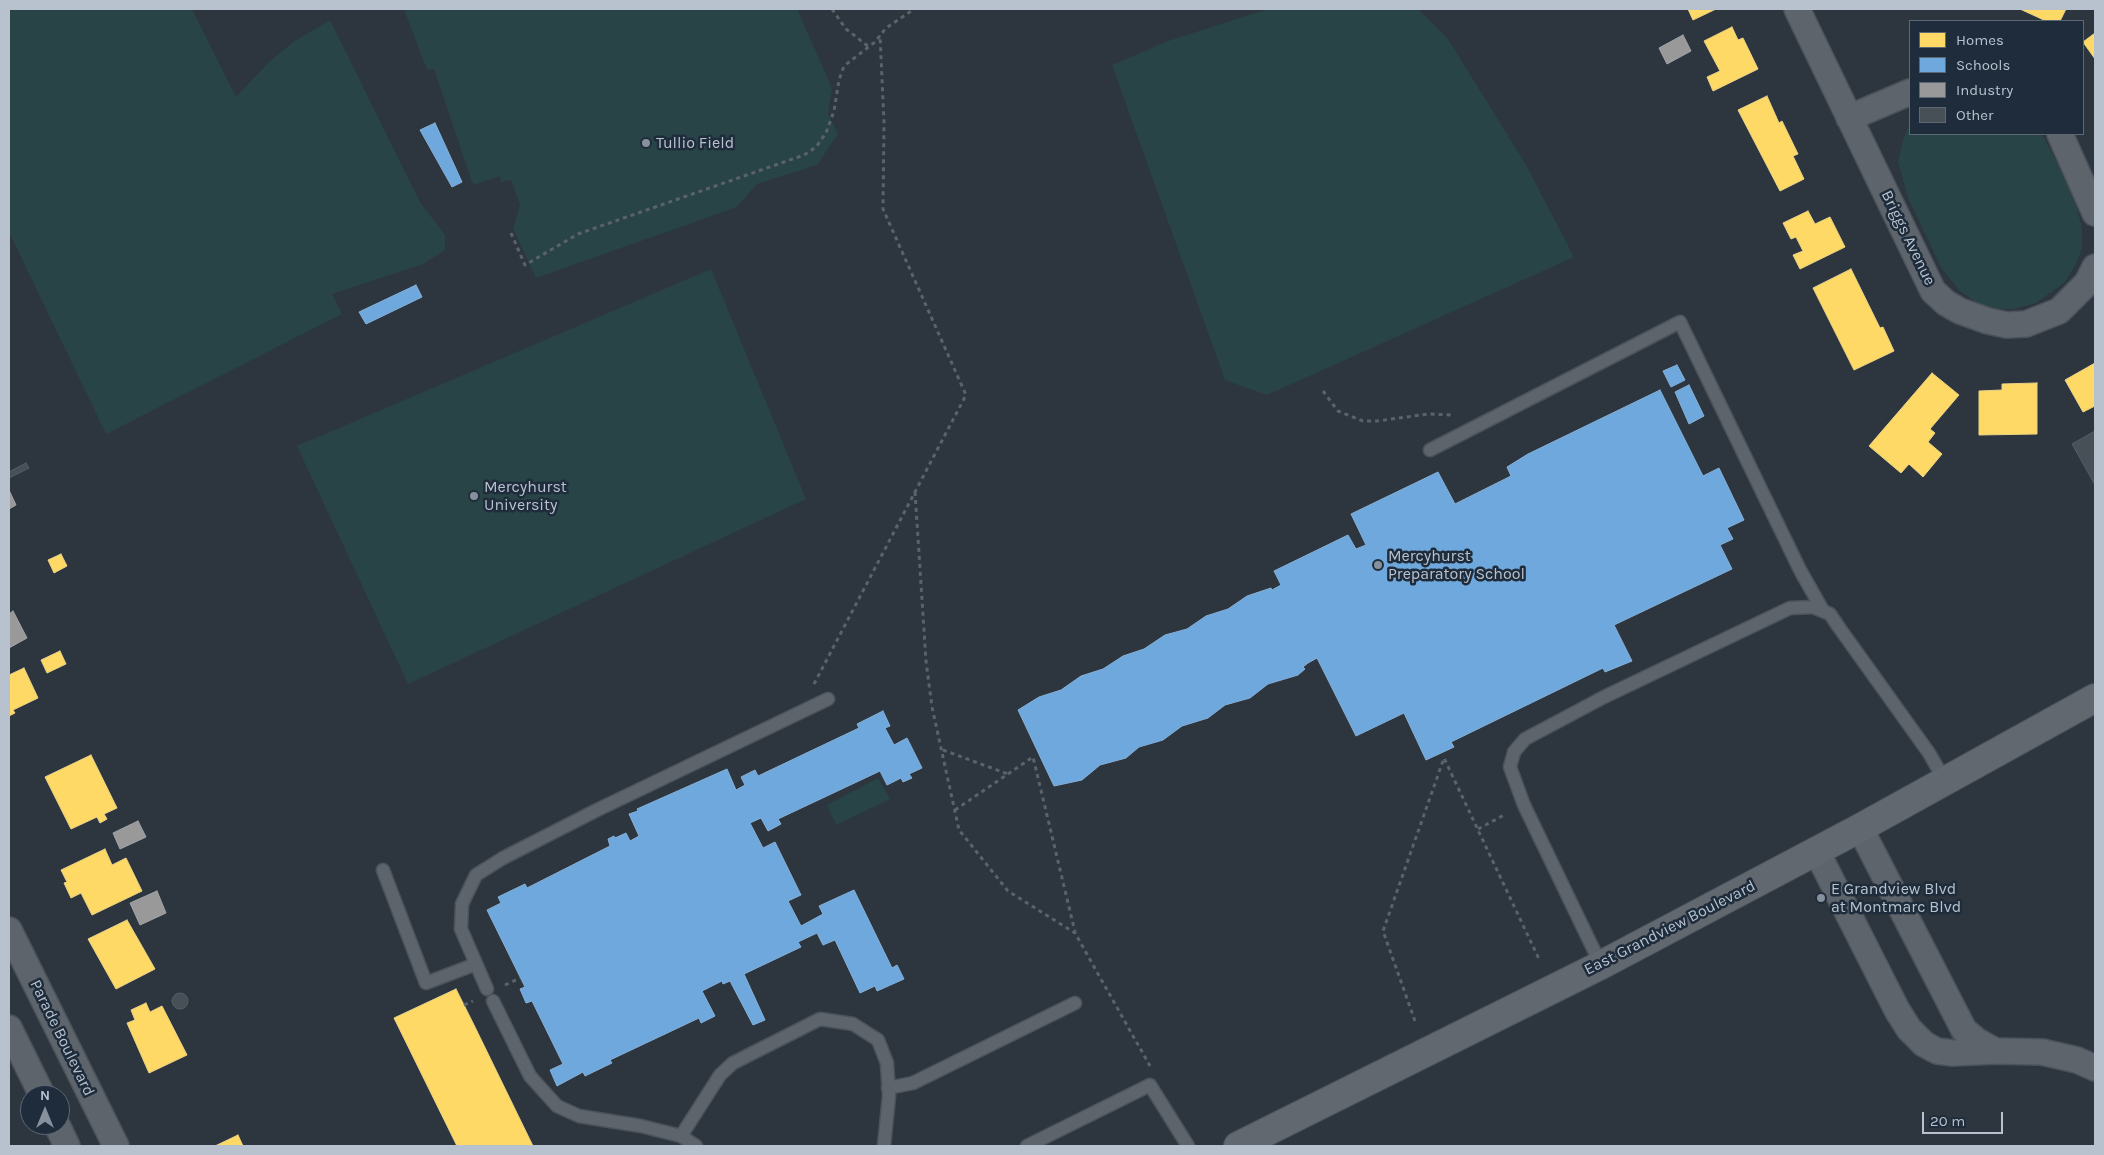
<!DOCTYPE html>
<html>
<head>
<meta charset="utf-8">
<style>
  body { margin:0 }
  #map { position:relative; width:2104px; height:1155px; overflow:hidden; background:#2d363f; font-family:Karla,sans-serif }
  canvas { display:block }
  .frame { position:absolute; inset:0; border:10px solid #b8c2cf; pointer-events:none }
  .legend { position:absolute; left:1909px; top:20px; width:175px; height:115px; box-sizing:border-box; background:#1e2c3b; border:1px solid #5c6876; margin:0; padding:6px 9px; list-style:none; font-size:15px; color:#b8c2cf }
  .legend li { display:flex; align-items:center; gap:10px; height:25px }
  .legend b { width:25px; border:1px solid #5c6876 }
  .north { position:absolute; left:20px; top:1085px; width:50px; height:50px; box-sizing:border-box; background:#1e2c3b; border:1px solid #5c6876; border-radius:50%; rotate:0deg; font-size:14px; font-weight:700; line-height:20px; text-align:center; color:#b8c2cf }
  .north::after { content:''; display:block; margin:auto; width:18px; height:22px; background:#87919d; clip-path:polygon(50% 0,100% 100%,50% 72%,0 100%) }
  .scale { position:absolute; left:1922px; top:1112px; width:81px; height:22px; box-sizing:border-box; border:2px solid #b8c2cf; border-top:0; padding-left:6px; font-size:15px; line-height:18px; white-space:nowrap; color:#b8c2cf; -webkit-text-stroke:4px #1e2c3b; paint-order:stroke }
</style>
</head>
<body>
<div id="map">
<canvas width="2104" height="1155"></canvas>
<div class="frame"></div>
<ul class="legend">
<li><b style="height:14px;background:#ffd966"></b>Homes</li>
<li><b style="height:14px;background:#6fa8dc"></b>Schools</li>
<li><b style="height:14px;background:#999"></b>Industry</li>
<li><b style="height:14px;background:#474f57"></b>Other</li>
</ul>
<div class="north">N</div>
<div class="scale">20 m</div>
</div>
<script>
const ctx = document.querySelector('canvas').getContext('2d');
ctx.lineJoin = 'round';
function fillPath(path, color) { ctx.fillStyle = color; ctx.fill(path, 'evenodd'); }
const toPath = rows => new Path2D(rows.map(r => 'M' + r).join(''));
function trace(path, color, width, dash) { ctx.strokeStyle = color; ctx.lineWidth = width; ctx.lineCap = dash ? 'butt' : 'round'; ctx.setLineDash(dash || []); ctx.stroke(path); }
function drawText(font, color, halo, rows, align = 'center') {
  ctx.font = font + ' Karla,sans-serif'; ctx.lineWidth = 5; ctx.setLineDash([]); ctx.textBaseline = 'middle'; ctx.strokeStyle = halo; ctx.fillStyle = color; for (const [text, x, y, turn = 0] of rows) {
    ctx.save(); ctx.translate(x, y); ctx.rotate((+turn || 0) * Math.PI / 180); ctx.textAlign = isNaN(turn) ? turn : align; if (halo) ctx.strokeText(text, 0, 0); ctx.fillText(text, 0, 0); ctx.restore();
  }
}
const green = toPath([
  [9,9,192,9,236,97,270,61,292,43,330,20,420,202,445,235,445,250,423,264,332,294,342,314,106,434,9,232],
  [404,9,797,9,832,88,828,114,838,134,817,165,757,184,737,207,536,278,513,229,520,205,511,180,501,182,500,176,473,185,434,69,427,70],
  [1268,9,1418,9,1448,39,1526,165,1574,257,1267,395,1225,380,1112,65,1168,41],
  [1910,123,1910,134,2042,134,2065,178,2077,208,2082,228,2082,249,2076,264,2065,282,2036,303,2014,309,1997,309,1979,304,1960,291,1942,269,1908,198,1898,162,1903,140],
  [711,269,806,499,408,684,297,446],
  [878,778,890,799,836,825,827,805]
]);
const homes = toPath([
  [1688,9,1716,9,1693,20,1688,9],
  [2020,9,2066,9,2060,21,2046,21,2020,9],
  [1732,27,1738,40,1743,38,1758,69,1713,91,1707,77,1720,71,1704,41,1732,27],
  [2095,33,2095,59,2083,42,2095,33],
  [1767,96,1779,123,1782,121,1798,154,1793,156,1804,179,1780,191,1738,110,1767,96],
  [1808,211,1815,224,1830,217,1845,247,1800,269,1793,255,1803,251,1796,237,1791,239,1783,223,1808,211],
  [1851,269,1880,328,1883,327,1894,351,1854,370,1813,288,1851,269],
  [2095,363,2095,406,2083,412,2065,380,2095,363],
  [1932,373,1959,395,1930,429,1935,433,1928,442,1942,454,1923,477,1909,464,1901,473,1869,446,1932,373],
  [2037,383,2037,434,1979,435,1979,391,2002,390,2002,384,2037,383],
  [61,554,67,566,54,573,48,560,61,554],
  [60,651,66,664,47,673,41,660,60,651],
  [24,668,38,698,13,710,15,713,9,716,9,675,24,668],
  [91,755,117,808,104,814,107,819,100,823,97,817,71,829,45,777,91,755],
  [105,849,112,865,126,858,142,891,92,915,81,893,71,898,64,883,67,882,61,870,105,849],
  [127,920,155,969,116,989,88,939,127,920],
  [456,989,474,1025,533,1146,457,1146,394,1018,456,989],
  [146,1003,150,1012,162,1006,187,1055,149,1073,127,1023,135,1020,131,1010,146,1003],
  [238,1135,243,1146,215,1146,238,1135]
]);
const schools = toPath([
  [435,123,462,182,452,187,420,130,435,123],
  [416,285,422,297,366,324,359,312,416,285],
  [1677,365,1685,380,1671,387,1663,371,1677,365],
  [1689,385,1704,416,1689,424,1675,392,1689,385],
  [1660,390,1703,476,1719,468,1744,520,1727,528,1733,539,1720,545,1732,569,1614,625,1632,661,1605,672,1603,668,1451,742,1454,747,1426,760,1404,713,1356,736,1317,658,1308,663,1303,667,1305,669,1298,675,1268,684,1250,698,1225,705,1208,718,1182,726,1163,740,1139,747,1126,758,1100,765,1082,780,1054,786,1018,710,1039,697,1061,690,1081,676,1103,669,1123,656,1144,649,1165,635,1187,629,1206,616,1228,609,1247,596,1271,588,1272,590,1281,585,1274,571,1348,535,1356,549,1366,545,1351,514,1438,472,1455,504,1511,476,1507,467,1528,454,1660,390],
  [883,711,890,726,885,728,894,745,907,738,922,768,909,774,912,778,903,782,901,778,887,785,880,771,778,819,781,824,768,831,761,818,750,823,763,848,775,842,801,895,788,901,801,926,823,914,819,906,854,890,892,968,897,965,904,979,877,991,875,986,860,993,835,940,823,945,817,933,798,942,801,947,744,974,765,1020,753,1025,730,981,723,984,722,981,702,991,715,1016,701,1023,699,1018,610,1060,612,1063,585,1076,583,1072,557,1086,550,1070,563,1064,532,1001,526,1003,520,989,525,987,487,910,501,903,498,897,525,884,527,888,610,846,608,839,614,836,615,838,626,833,630,841,639,836,629,814,638,811,637,809,727,769,736,790,745,785,741,777,755,770,758,776,859,728,857,724,883,711]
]);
const industry = toPath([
  [1683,35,1691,51,1667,64,1659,48,1683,35],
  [9,490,16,505,9,509,9,490],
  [13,611,27,638,9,648,9,614,13,611],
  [138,821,146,837,120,849,113,833,138,821],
  [157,891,166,913,140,925,130,903,157,891]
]);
const building = toPath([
  [2095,431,2095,485,2072,444,2095,431],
  [26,463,29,468,9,478,9,472,26,463],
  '172 1001a8 8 0 1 1 16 0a8 8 0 1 1-16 0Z'
]);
const path = toPath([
  [832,9,846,29,869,47],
  [511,233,525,265,578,234,804,155,816,147,826,133,834,111,839,80,844,66,875,42,886,28,914,9],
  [1323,391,1338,411,1363,421,1377,421,1428,414,1453,415],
  [915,492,926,661,932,707,959,830,1008,891,1075,933,1150,1066],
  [814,684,966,395,883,209,884,122,880,35],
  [943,750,1008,774],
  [955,810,1033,757,1075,932],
  [1478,829,1506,814],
  [505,985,520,978],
  [464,1005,473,1001],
  [1415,1021,1383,931,1444,758,1539,959]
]);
const lane = toPath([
  [1430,450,1680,322,1800,570,1822,609],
  [383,870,426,983,476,964],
  [1601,965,1524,805,1510,767,1514,752,1525,739,1604,697,1790,608,1813,607,1830,614,1838,626,1929,753,1945,781],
  [487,989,461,929,462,904,476,875,503,858,597,810,828,699],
  [493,1001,530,1076,557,1106,579,1116,641,1126,681,1136],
  [888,1088,913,1083,1075,1003],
  [696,1146,681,1136,720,1075,733,1063,820,1019,853,1024,878,1040,887,1063,889,1096,884,1146],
  [1027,1146,1150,1085,1188,1146]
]);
const street = toPath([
  [1797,9,1933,291,1946,303,1960,311,1988,321,2007,325,2026,324,2059,311,2087,283,2095,267],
  [1849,118,1910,92],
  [2060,134,2095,213],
  [1860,828,1964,1030,1977,1041,1995,1051],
  [1817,852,1897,1010,1909,1029,1924,1044,1937,1051,1953,1053,1995,1051,2042,1052,2077,1060,2095,1068],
  [9,930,116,1146],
  [9,1028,42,1095],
  [57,1125,67,1146]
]);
const secondary = toPath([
  [1238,1146,1601,965,1860,828,2095,698]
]);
const markers = [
  [646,143,5,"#87919d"],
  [474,496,5,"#87919d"],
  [1378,565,5,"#87919d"],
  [1821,898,5,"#87919d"]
];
const poiNames = [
  ["Tullio Field",656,143],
  ["Mercyhurst",484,487],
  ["University",484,505],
  ["Mercyhurst",1388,556],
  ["Preparatory School",1388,574],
  ["E Grandview Blvd",1831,889],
  ["at Montmarc Blvd",1831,907]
];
const streetNames = [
  ["Briggs Avenue",1908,238,64],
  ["East Grandview Boulevard",1670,928,-27],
  ["Parade Boulevard",62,1038,64]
];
fillPath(green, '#284446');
fillPath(homes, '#ffd966');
trace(homes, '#ead286', 1);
fillPath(schools, '#6fa8dc');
trace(schools, '#85b0d8', 1);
fillPath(industry, '#999');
trace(industry, '#a2a5a9', 1);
fillPath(building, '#474f57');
trace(building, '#555d66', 1);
trace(lane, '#4c5259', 15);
trace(street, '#4c5259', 28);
trace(secondary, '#4c5259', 30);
trace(path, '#5b6369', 3, [4, 4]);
trace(lane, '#5e646c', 12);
trace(street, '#5e646c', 25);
trace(secondary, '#626870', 28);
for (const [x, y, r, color] of markers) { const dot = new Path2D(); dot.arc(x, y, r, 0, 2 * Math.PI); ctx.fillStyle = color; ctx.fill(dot); trace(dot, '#1e2c3b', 2); }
drawText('16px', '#b8c2cf', '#1e2c3b', poiNames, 'left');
drawText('16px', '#b8c2cf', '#1e2c3b', streetNames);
</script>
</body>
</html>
